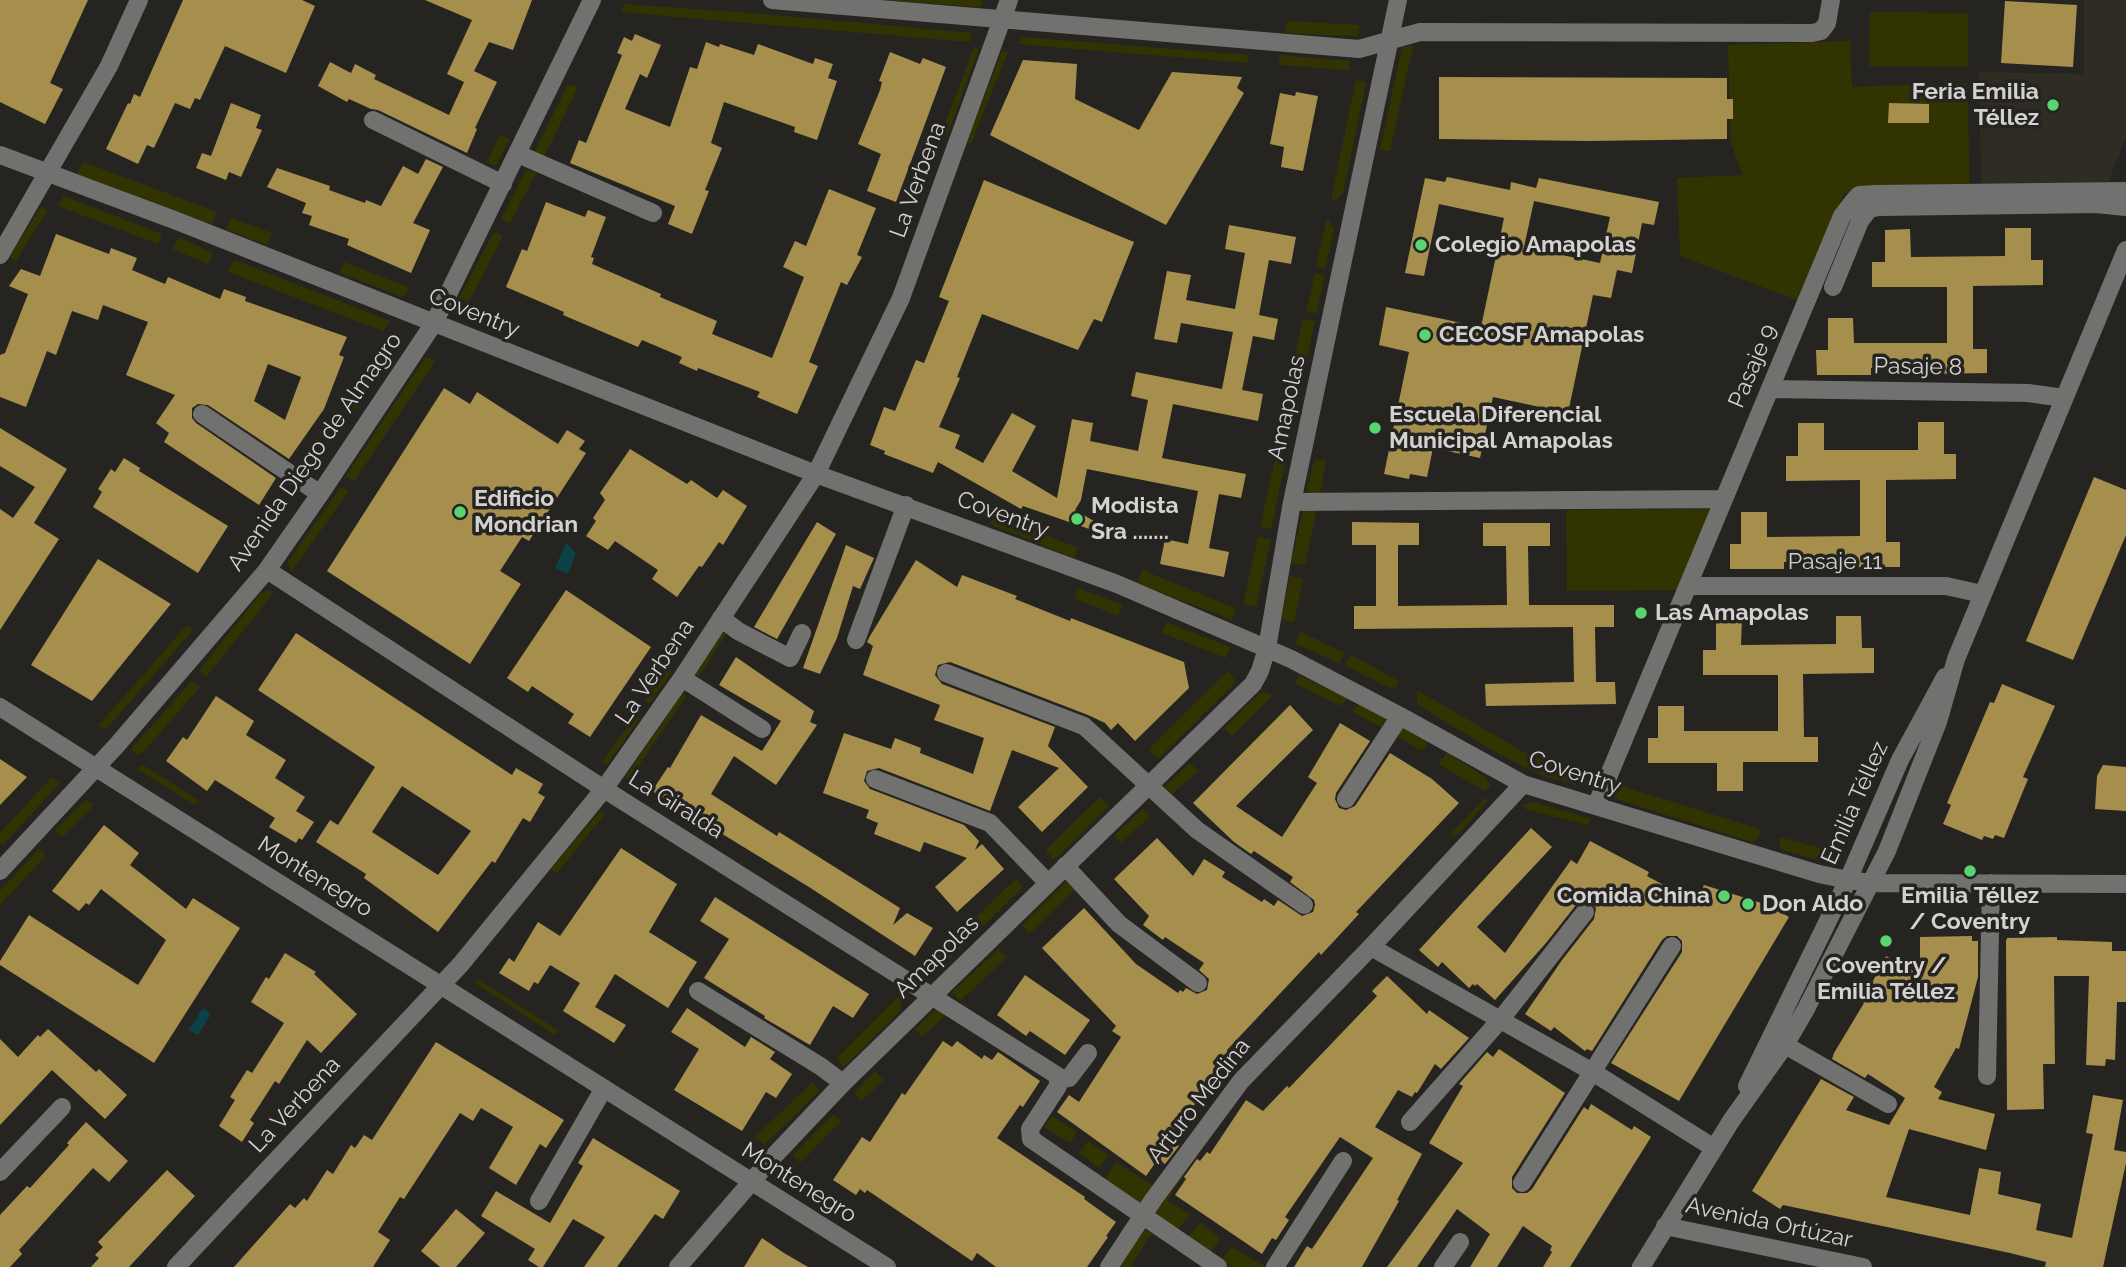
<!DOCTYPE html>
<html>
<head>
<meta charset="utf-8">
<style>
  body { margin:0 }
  canvas { display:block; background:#252421 }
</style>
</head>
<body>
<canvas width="2126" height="1267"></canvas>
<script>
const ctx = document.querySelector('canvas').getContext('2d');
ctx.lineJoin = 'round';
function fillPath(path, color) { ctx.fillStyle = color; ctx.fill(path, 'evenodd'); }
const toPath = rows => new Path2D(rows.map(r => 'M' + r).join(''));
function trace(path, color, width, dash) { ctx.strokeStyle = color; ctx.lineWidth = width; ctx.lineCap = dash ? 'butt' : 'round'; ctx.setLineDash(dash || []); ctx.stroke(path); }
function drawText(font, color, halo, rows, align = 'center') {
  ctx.font = font + ' Raleway,sans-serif'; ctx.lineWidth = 7; ctx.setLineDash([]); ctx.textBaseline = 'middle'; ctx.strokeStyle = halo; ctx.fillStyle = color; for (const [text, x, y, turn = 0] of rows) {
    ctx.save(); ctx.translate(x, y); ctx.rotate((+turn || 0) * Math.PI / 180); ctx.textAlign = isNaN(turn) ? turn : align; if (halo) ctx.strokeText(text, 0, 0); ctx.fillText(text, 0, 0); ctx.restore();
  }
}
const built = toPath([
  [2084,0,2126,0,2126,136,2107,185,1981,184,1979,72,2084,74]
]);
const green = toPath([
  [881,0,983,0,981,7],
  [624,4,761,14,972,33,970,42,621,12],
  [1870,12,1968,13,1968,67,1869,66],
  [1287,21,1360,25,1357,36,1285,33],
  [1022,37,1249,55,1248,63,1018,44],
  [1850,41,1852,87,1967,83,1970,189,1844,193,1803,302,1680,256,1677,178,1743,175,1731,144,1728,45],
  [1413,46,1390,151,1380,150,1402,47],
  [974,48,979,49,947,136,941,134],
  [1002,51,1008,52,971,144,967,142],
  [1280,55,1350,61,1349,70,1278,65],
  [1356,80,1366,82,1343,193,1337,199,1331,200],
  [568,84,578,87,543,159,533,155],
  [500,135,510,139,496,166,487,162],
  [83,162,217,212,212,224,77,174],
  [526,170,536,173,510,223,501,219],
  [64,196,162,234,158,244,58,206],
  [41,207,48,210,15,262,10,256],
  [231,218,272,233,267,245,226,229],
  [1327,218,1334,229,1325,269,1316,266],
  [494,232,503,236,469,302,459,298],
  [179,237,213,253,208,264,173,249],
  [234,260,390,321,383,331,228,272],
  [344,262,410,288,403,297,340,273],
  [1315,273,1325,276,1316,314,1306,311],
  [1303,319,1315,321,1299,394,1287,391],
  [389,342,397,345,356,410,347,405],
  [426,357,436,360,354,481,346,476],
  [1287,399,1297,402,1286,449,1276,447],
  [1276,456,1286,458,1271,529,1260,527],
  [1326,459,1320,495,1310,494,1307,490,1314,460],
  [341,487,349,491,291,572,288,562],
  [1304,507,1317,508,1305,565,1291,563],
  [1712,509,1678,590,1567,591,1566,510],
  [995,515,1078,548,1074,558,990,524],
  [1258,537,1271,539,1256,607,1243,604],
  [1142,570,1235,608,1232,620,1137,583],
  [1290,576,1303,579,1294,623,1281,619],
  [1078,588,1123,605,1118,616,1074,598],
  [267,591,275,591,206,677,199,671,261,593],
  [1166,622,1230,647,1226,658,1162,633],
  [187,625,193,630,106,729,98,726],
  [726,627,729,630,699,676,695,674],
  [1299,631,1344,653,1339,663,1296,644],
  [1351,655,1399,681,1397,686,1392,689,1345,666],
  [667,668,672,672,648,705,645,700],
  [1228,671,1236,682,1158,759,1149,749],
  [1300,676,1348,698,1341,706,1294,683],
  [192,681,200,687,146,749,138,755,131,749],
  [1417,690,1525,753,1579,774,1576,785,1540,775,1499,754,1417,704],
  [1262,691,1273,695,1232,736,1224,728],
  [682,694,686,696,629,780,625,777],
  [1360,703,1387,717,1381,727,1353,712],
  [636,715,640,718,607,765,602,762],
  [1399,725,1428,742,1422,751,1393,734],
  [1447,753,1485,777,1491,785,1485,791,1438,764],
  [1190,763,1198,771,1172,794,1164,787],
  [143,765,198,800,195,805,137,769],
  [52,777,60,783,3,845,0,843,0,833],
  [1612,783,1762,830,1757,839,1752,842,1610,797],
  [1100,797,1109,806,1054,860,1046,850],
  [1485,798,1489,800,1455,837,1451,834],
  [86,800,94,805,63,837,55,831],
  [1532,802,1592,819,1587,825,1527,810,1523,805],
  [1853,808,1858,813,1843,845,1835,845],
  [1143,809,1150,816,1121,843,1114,836],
  [600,811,605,814,556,874,551,869],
  [1779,837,1827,850,1821,861,1780,849],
  [39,849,46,855,0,905,0,891],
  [1016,879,1023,887,983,926,976,917],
  [1067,881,1075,890,1029,934,1022,925],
  [965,928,973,936,934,974,926,967],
  [999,949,1007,957,960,1001,952,992],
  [477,979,558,1030,555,1035,475,983],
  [901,994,901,1010,843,1068,837,1058],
  [937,1008,945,1016,922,1037,915,1029],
  [875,1071,884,1080,861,1101,854,1093],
  [813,1082,819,1091,764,1145,755,1137],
  [833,1114,841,1121,800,1163,793,1155],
  [1052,1116,1077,1132,1070,1143,1044,1127],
  [1088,1141,1109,1155,1099,1168,1079,1153],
  [1200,1149,1167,1201,1191,1214,1178,1229,1156,1215,1155,1210],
  [1116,1162,1155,1187,1144,1202,1135,1202,1104,1180],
  [1200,1223,1220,1238,1211,1252,1189,1236],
  [1146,1230,1156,1235,1149,1236,1131,1267,1122,1267,1120,1265,1143,1231],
  [1232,1247,1266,1267,1231,1267,1221,1260]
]);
const water = toPath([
  [566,543,576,553,568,574,555,568],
  [203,1008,211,1014,198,1035,189,1030]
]);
const building = toPath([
  [0,0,88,0,50,83,63,89,45,124,0,102],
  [183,0,302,0,315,6,286,73,225,46,200,100,195,98,190,109,175,103,154,148,147,145,138,164,106,149,128,103,130,104,134,94,140,97],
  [425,0,532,0,513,50,489,42,474,71,497,82,475,128,477,129,467,153,378,110,371,109,349,99,347,102,318,86,330,62,351,73,355,64,376,75,374,79,449,115,464,82,447,74,472,20],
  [2005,1,2077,5,2073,67,2001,63],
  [635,34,661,45,647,78,640,74,625,109,670,127,690,67,697,69,706,42,719,47,720,44,754,55,758,44,813,64,815,58,833,64,828,78,837,81,817,140,794,132,795,127,724,102,711,143,722,148,705,190,709,191,692,234,668,224,675,206,570,163,579,140,586,143,622,55,617,53,624,37,632,41],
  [890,52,920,64,923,58,946,67,896,202,867,191,881,154,858,144,880,90,882,82,879,81],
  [1023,60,1077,64,1075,99,1139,130,1172,72,1242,77,1237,88,1244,93,1166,225,990,135],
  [1439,77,1727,78,1727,99,1733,99,1733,119,1727,119,1727,139,1590,141,1439,139],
  [1296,92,1318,96,1303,171,1281,167,1284,147,1270,144,1280,93,1295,96],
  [231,103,261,115,256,128,262,130,241,177,229,172,226,180,196,168,202,153,211,156],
  [1889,103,1929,104,1929,123,1888,123],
  [426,159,443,167,413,223,430,230,411,273,347,245,349,239,309,225,312,216,302,213,306,203,267,187,277,168,330,186,329,190,365,203,366,200,381,206,403,166,418,174],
  [1447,177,1510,190,1511,182,1536,188,1539,178,1659,202,1654,225,1642,223,1632,273,1617,270,1611,298,1593,295,1568,413,1493,397,1480,458,1433,448,1427,477,1410,474,1409,479,1384,474,1409,352,1379,345,1386,307,1481,327,1504,218,1439,204,1424,276,1405,273,1425,178,1445,182],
  [1534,201,1610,217,1600,263,1524,247],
  [984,180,1134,242,1102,322,1094,319,1078,350,982,314,957,377,960,378,939,427,960,435,955,448,983,463,1012,413,1036,426,1012,471,1057,498,1072,419,1093,423,1090,441,1138,451,1148,400,1131,396,1136,372,1222,389,1233,332,1181,323,1177,343,1154,339,1167,271,1191,275,1186,300,1235,309,1245,253,1225,249,1229,225,1296,237,1291,264,1269,260,1259,315,1278,319,1274,340,1253,336,1242,390,1263,394,1258,421,1173,404,1162,458,1246,474,1241,498,1219,494,1209,548,1229,552,1224,577,1160,564,1165,539,1188,544,1198,491,1087,469,1081,500,1075,510,1099,524,1095,531,1023,506,1021,509,938,462,933,473,884,454,885,451,870,445,884,407,895,411,916,360,924,363,949,301,939,297],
  [829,189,876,208,857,255,862,257,847,285,841,282,809,362,818,366,797,414,757,397,760,392,698,368,697,371,679,363,682,357,642,340,638,347,563,315,564,312,506,287,522,249,527,251,546,202,585,217,588,210,606,217,591,257,594,258,592,264,661,294,660,297,717,321,712,334,772,358,804,277,783,267,795,241,806,246],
  [2005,228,2031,228,2031,260,2043,260,2043,285,1973,286,1973,349,1987,349,1987,373,1933,374,1933,368,1871,368,1871,375,1817,375,1816,350,1828,350,1828,318,1853,318,1854,343,1947,343,1947,287,1872,287,1872,262,1885,262,1885,230,1910,229,1911,257,2005,256],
  [56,234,109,254,111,248,137,258,132,270,165,284,168,277,220,299,224,289,246,297,245,301,347,337,339,355,344,357,324,409,289,459,208,405,198,404,192,408,192,418,196,423,276,478,259,505,164,442,169,433,156,423,175,395,126,375,148,322,103,305,98,320,72,311,56,355,47,351,26,407,0,397,0,355,5,353,28,294,9,286,21,269,40,276],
  [268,364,301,377,285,420,254,401],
  [444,388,470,404,477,392,558,444,567,430,585,441,579,449,586,453,529,541,522,537,500,571,521,584,470,664,327,571],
  [1918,422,1944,422,1944,454,1956,454,1956,479,1886,480,1886,542,1900,542,1900,567,1846,567,1846,562,1784,562,1784,569,1730,569,1730,544,1741,544,1741,512,1767,512,1767,537,1860,536,1860,480,1786,481,1786,456,1798,456,1798,423,1824,423,1824,450,1918,450],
  [0,428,67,469,34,523,59,539,0,630,0,509,13,518,35,487,0,466],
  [630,449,687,484,691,480,717,498,723,490,747,506,723,545,719,542,702,567,699,566,677,597,652,579,658,570,615,541,608,550,586,536,596,521,593,518,605,500,600,493],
  [124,458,140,468,139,471,228,526,198,573,93,507,102,492,98,489,111,469,115,472],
  [2094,477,2126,490,2126,535,2073,660,2026,641],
  [817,522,836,534,777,639,754,627],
  [1352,522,1419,523,1419,545,1398,545,1398,606,1507,605,1506,546,1483,546,1483,523,1550,523,1550,546,1528,546,1529,605,1614,605,1614,627,1595,627,1596,682,1615,682,1616,704,1486,706,1485,684,1574,682,1573,627,1354,629,1354,606,1376,606,1376,545,1352,545],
  [846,545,874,558,860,589,853,586,837,638,820,674,803,668],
  [98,559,171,604,92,701,31,665],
  [916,560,957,587,962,575,1017,596,1015,599,1070,621,1071,618,1184,662,1189,688,1135,741,1118,723,1111,730,1105,723,1088,715,950,662,938,665,935,675,942,684,1055,727,1048,746,1088,787,1042,832,1018,807,1059,768,1012,750,990,811,879,768,867,771,864,781,870,789,964,825,979,841,975,850,982,844,1004,869,957,912,935,887,967,858,924,842,920,852,874,834,878,823,866,818,869,810,823,793,844,733,891,749,895,738,921,748,920,753,973,774,984,738,934,720,940,705,863,675,873,646,867,642,870,636],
  [566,590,651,647,590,737,568,723,574,714,532,686,528,692,507,678],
  [1836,616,1861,616,1862,648,1874,648,1874,673,1803,674,1804,737,1818,737,1818,762,1743,762,1743,791,1717,791,1717,763,1648,763,1648,738,1658,738,1658,706,1684,706,1684,731,1778,731,1778,675,1703,675,1703,650,1716,650,1716,618,1742,617,1741,645,1836,644],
  [296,633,512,775,516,768,543,784,538,793,545,797,530,822,523,818,495,863,492,861,438,932,364,878,366,874,316,842,330,820,338,825,375,767,258,690],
  [402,786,471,831,438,875,372,832],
  [736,657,814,711,810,722,817,725,776,785,734,756,711,794,777,836,779,832,900,908,893,925,907,913,933,928,915,956,809,887,652,791,668,767,670,768,701,715,762,751,781,721,719,685],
  [2002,684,2055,706,2023,777,2028,779,2004,838,1995,835,1993,839,1984,836,1982,840,1943,824,1951,805,1947,803,1990,702,1994,703],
  [216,696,254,721,246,735,286,760,275,778,305,797,296,811,314,822,302,840,299,838,296,843,269,827,275,818,215,780,207,791,166,761,183,737,187,740],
  [1290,705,1313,730,1236,806,1282,837,1317,783,1308,777,1340,723,1370,741,1336,793,1335,799,1339,808,1346,810,1355,806,1390,753,1432,779,1459,803,1356,912,1359,914,1321,955,1319,952,1227,1050,1229,1052,1213,1069,1217,1072,1170,1140,1179,1146,1165,1164,1158,1159,1146,1176,1057,1112,1069,1095,1079,1102,1121,1037,1112,1031,1116,1026,1042,948,1084,908,1136,964,1178,993,1180,990,1183,992,1186,988,1197,994,1207,990,1209,979,1199,970,1204,963,1165,937,1163,940,1143,925,1149,916,1114,879,1157,838,1193,876,1204,859,1225,872,1222,877,1262,902,1264,899,1274,906,1278,900,1302,916,1313,912,1315,905,1314,900,1290,882,1293,877,1254,851,1251,854,1234,842,1193,803],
  [0,759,27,777,0,805],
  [2103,765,2126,767,2126,811,2095,809,2097,776],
  [104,825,139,853,130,865,186,909,193,898,240,928,154,1063,0,965,0,961,29,915,138,985,166,940,101,889,89,905,86,903,79,911,52,891],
  [1531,828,1552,847,1477,927,1505,953,1571,860,1577,864,1590,841,1649,872,1647,876,1682,895,1686,888,1698,895,1704,885,1771,906,1789,917,1679,1101,1611,1063,1682,952,1682,941,1677,936,1667,936,1662,940,1592,1051,1587,1049,1585,1051,1554,1027,1551,1031,1525,1014,1562,960,1594,919,1596,908,1591,903,1581,901,1576,905,1546,943,1495,1000,1477,984,1475,986,1473,984,1469,988,1442,962,1438,967,1419,950],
  [621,848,677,884,649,932,697,962,668,1008,615,974,595,1007,626,1025,614,1043,563,1011,580,983,550,965,538,984,534,982,529,991,499,973,509,958,514,962,538,922,560,936],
  [715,897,869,994,853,1018,833,1006,810,1045,764,1018,765,1016,704,978,729,939,700,921],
  [1972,936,1972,941,1978,941,1978,977,1966,1023,1959,1049,1956,1048,1934,1087,1942,1092,1938,1099,1995,1114,1986,1150,1909,1129,1886,1197,1970,1215,1979,1168,2001,1172,1998,1194,2041,1204,2036,1230,2072,1238,2093,1134,2086,1133,2093,1095,2123,1100,2114,1150,2126,1152,2126,1163,2103,1267,2045,1267,2046,1262,2010,1253,1783,1205,1780,1209,1752,1191,1821,1079,1854,1097,1846,1110,1889,1125,1905,1098,1868,1074,1865,1078,1832,1059,1834,1053,1864,1003,1862,1002,1886,956,1920,974,1920,937],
  [2057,937,2057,940,2112,942,2112,951,2126,951,2126,1002,2117,1002,2115,1060,2106,1059,2105,1066,2086,1065,2089,976,2054,976,2055,1064,2043,1064,2044,1109,2007,1110,2006,941,2007,938],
  [285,953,316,972,314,974,357,1014,321,1053,307,1040,279,1084,275,1081,250,1120,254,1123,242,1142,219,1126,235,1100,230,1097,247,1070,252,1073,284,1023,251,1002,266,977,269,979],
  [1025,975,1090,1020,1065,1055,1030,1031,1026,1036,997,1015],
  [1387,976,1427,1014,1429,1010,1469,1038,1441,1069,1435,1064,1417,1093,1415,1092,1412,1097,1398,1090,1375,1127,1422,1154,1397,1200,1399,1201,1362,1267,1294,1267,1307,1246,1312,1249,1373,1158,1340,1137,1285,1217,1289,1220,1276,1240,1272,1238,1262,1254,1175,1195,1186,1179,1184,1177,1197,1159,1200,1161,1207,1152,1210,1154,1246,1100,1263,1111,1287,1086,1289,1088,1377,996,1372,991],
  [687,1008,745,1047,751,1037,775,1052,770,1059,792,1074,776,1098,766,1092,742,1131,674,1090,699,1049,671,1032],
  [48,1029,96,1072,99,1069,127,1095,105,1119,52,1070,0,1125,0,1039,18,1057,38,1035,40,1037],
  [943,1041,952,1047,957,1041,982,1059,984,1055,992,1060,998,1052,1040,1081,1023,1107,1020,1105,997,1138,1085,1197,1084,1199,1116,1222,1106,1236,1108,1237,1087,1267,996,1267,977,1253,972,1261,867,1190,865,1193,860,1189,856,1195,833,1180,862,1137,870,1142,902,1093,905,1095],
  [436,1042,564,1120,546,1148,540,1144,516,1185,489,1168,513,1127,481,1108,473,1121,460,1113,404,1199,400,1197,378,1232,390,1240,373,1267,234,1267,290,1204,295,1208,304,1198,307,1201,327,1170,333,1174,351,1145,355,1148,364,1135,372,1140],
  [1499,1049,1565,1093,1512,1177,1512,1188,1517,1193,1527,1193,1532,1189,1584,1107,1588,1110,1591,1104,1632,1130,1634,1126,1651,1137,1570,1267,1543,1267,1552,1252,1550,1250,1552,1246,1523,1226,1497,1267,1470,1267,1490,1234,1457,1209,1417,1267,1387,1267,1463,1163,1429,1143,1463,1086,1459,1084,1487,1052,1493,1057],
  [86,1122,128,1161,109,1182,93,1168,19,1250,22,1254,10,1267,0,1267,0,1215,27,1186,30,1188,69,1145,67,1143],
  [593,1138,680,1191,663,1219,655,1214,617,1267,584,1267,605,1237,573,1219,543,1267,539,1267,528,1260,535,1249,481,1216,496,1191,550,1223,583,1166,578,1163],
  [167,1170,195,1196,129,1267,91,1267,99,1258,95,1255,103,1247,98,1242],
  [456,1209,485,1233,456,1267,440,1267,421,1251],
  [762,1238,784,1253,808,1267,744,1267]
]);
const minor = toPath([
  [772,0,1359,49,1420,32,1812,33,1821,31,1827,23,1831,0],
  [373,120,503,184],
  [518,154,653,213],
  [0,155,177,221,816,474,1117,584,1291,659,1400,716,1523,784,1819,874,1848,880,1871,883,2126,884],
  [0,255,109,66,139,0],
  [1833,287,1860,221,1869,209,1879,207,2096,204,2126,207],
  [1771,389,2028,393,2064,398],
  [202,414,320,494],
  [1292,502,1724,499],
  [267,570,604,789,1058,1076,1058,1086,1030,1129,1031,1139,1218,1267],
  [1688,586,1946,586,1982,594],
  [721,618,738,631,790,658,802,633],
  [856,640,906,505],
  [946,673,1084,726,1197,830,1304,905],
  [682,678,762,729],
  [0,707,887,1267],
  [875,779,990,823,1048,883],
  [1346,799,1400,716],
  [1596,806,1842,216,1852,203,1859,195,1876,194,2126,191],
  [1065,866,1119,924,1198,983],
  [0,871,117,745,267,570,320,494,434,323,592,0],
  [1371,947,1591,1071,1714,1148],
  [698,991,820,1066,843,1083],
  [1785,1045,1888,1104],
  [1987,1076,1991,883],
  [1058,1080,1069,1078,1088,1053],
  [1747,1086,1848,880,1900,760,1945,677],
  [1410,1122,1501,1019,1585,912],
  [0,1172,62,1107],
  [1522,1183,1672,946],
  [539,1201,604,1088],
  [1665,1226,1863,1267],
  [176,1267,461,964,604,789,682,678,816,474,901,298,1009,0],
  [678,1267,772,1158,843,1083,1253,684,1260,671,1267,648,1292,502,1398,0],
  [1109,1267,1153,1200,1241,1081,1371,947,1523,784],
  [1275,1267,1343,1161],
  [1443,1267,1460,1242],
  [1641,1267,1731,1121,1785,1045,1806,1009,1887,851,1938,722,1956,659,2126,250]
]);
const markers = [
  [2053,105,7,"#58d570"],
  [1421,245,7,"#58d570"],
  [1425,335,7,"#58d570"],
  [1375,428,7,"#58d570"],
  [460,512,7,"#58d570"],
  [1077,519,7,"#58d570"],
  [1641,613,7,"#58d570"],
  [1970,871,7,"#58d570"],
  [1724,896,7,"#58d570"],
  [1748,904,7,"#58d570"],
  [1886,941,7,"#58d570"]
];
const poiNames = [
  ["Feria Emilia",2039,92,"right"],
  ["Téllez",2039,118,"right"],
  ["Colegio Amapolas",1435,245],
  ["CECOSF Amapolas",1439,335],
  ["Escuela Diferencial",1389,415],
  ["Municipal Amapolas",1389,441],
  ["Edificio",474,499],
  ["Mondrian",474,525],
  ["Modista",1091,506],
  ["Sra .......",1091,532],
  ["Las Amapolas",1655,613],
  ["Comida China",1710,896,"right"],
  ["Emilia Téllez",1970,896,"center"],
  ["/ Coventry",1970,922,"center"],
  ["Don Aldo",1762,904],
  ["Coventry /",1886,966,"center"],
  ["Emilia Téllez",1886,992,"center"]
];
const streetNames = [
  ["La Verbena",918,180,-70],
  ["Coventry",474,313,22],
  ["Pasaje 9",1753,366,-67],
  ["Pasaje 8",1918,367,1],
  ["Amapolas",1287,408,-78],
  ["Avenida Diego de Almagro",315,452,-55],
  ["Coventry",1003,515,20],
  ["Pasaje 11",1835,562],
  ["La Verbena",655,672,-56],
  ["Coventry",1575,773,18],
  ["Emilia Téllez",1855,803,-66],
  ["La Giralda",676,805,32],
  ["Montenegro",315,877,32],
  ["Amapolas",937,957,-44],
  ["Arturo Medina",1199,1101,-52],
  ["La Verbena",295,1105,-47],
  ["Montenegro",799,1183,32],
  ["Avenida Ortúzar",1769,1223,12]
];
fillPath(built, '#2f2c24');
fillPath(green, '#313400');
fillPath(water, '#0c4148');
fillPath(building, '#a68f4d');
trace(minor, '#71716f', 18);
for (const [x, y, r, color] of markers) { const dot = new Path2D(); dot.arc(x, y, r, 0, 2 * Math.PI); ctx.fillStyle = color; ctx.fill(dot); trace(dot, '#252421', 2.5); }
drawText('bold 23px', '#d3d2d0', '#252421', poiNames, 'left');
drawText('23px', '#d3d2d0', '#252421', streetNames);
</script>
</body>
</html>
